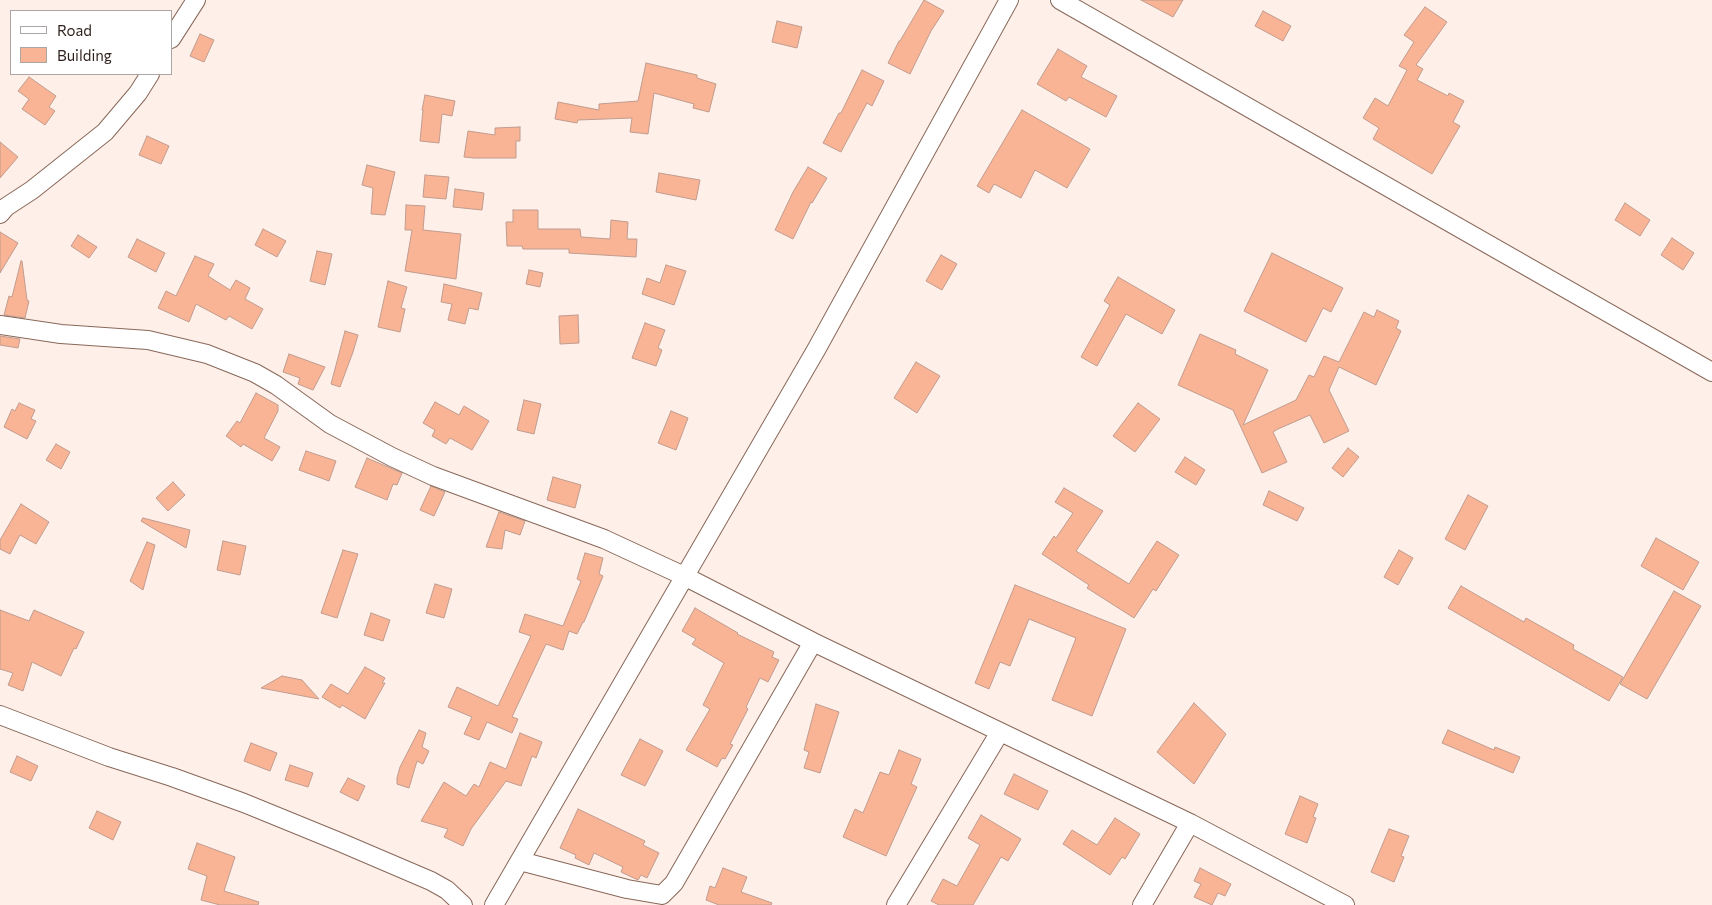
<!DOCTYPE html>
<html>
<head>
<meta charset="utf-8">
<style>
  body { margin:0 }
  #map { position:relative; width:1712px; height:905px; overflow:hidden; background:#ffefe9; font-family:Commissioner,sans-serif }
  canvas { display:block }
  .legend { position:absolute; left:10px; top:10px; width:162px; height:65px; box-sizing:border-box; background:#fff; border:1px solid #aba5a3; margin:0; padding:6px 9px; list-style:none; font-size:15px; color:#2d1f19 }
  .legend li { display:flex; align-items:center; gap:10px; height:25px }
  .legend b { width:25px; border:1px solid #aba5a3 }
</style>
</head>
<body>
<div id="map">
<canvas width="1712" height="905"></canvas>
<ul class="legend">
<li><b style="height:6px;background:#fff"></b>Road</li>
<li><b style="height:14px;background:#f9b395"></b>Building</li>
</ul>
</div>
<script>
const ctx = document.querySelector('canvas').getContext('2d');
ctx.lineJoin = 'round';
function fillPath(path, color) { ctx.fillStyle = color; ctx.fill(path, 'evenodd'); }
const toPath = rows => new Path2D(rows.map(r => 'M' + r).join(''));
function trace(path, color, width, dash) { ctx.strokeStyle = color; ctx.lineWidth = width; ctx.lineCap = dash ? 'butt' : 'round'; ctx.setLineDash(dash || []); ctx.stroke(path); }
const building = toPath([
  [924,0,944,11,931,31,910,74,888,63,899,41,900,41,924,0],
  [1141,0,1183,0,1173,17,1141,0],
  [1425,7,1447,22,1416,65,1423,69,1417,80,1448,96,1449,93,1464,101,1453,122,1460,126,1432,174,1373,139,1379,128,1363,118,1375,98,1388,106,1407,70,1399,66,1414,42,1404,35,1425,7],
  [1263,11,1291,26,1283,41,1255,26,1263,11],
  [777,21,802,27,797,48,772,42,777,21],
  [200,34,214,40,204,62,190,56,200,34],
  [1058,49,1087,66,1081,77,1117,96,1106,117,1069,97,1066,101,1037,84,1058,49],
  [646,63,697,75,697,78,716,84,709,112,693,108,694,104,654,93,648,134,630,132,632,118,578,120,577,123,555,119,558,102,599,110,599,104,638,101,646,63],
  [862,70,884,81,872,106,867,103,841,152,823,143,839,113,841,113,862,70],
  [29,77,56,96,49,107,55,111,45,125,22,109,29,99,18,91,29,77],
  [425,95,455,101,452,116,442,114,439,143,420,141,423,110,422,110,425,95],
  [1022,110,1090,149,1067,188,1035,170,1021,198,994,184,989,193,977,186,1022,110],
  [520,127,520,141,516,141,516,158,474,158,464,157,468,131,495,135,495,128,520,127],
  [147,136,169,146,161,164,139,155,147,136],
  [0,142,18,157,0,178,0,142],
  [367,165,395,172,385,215,371,214,373,188,362,185,367,165],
  [808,167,827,178,812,203,811,202,793,239,775,230,793,192,808,167],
  [659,173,700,180,696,200,656,192,659,173],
  [425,175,449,177,446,199,423,197,425,175],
  [455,189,484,193,482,210,453,207,455,189],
  [1625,203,1650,220,1640,236,1615,220,1625,203],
  [406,205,425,206,423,230,461,234,456,279,405,271,412,230,405,230,406,205],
  [513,210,538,210,538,229,580,229,581,237,610,239,611,220,628,222,627,239,637,239,636,257,569,253,569,249,523,249,522,246,507,246,506,222,513,222,513,210],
  [263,229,286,241,277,257,255,245,263,229],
  [0,232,18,243,0,273,0,232],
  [78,235,97,247,89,258,71,246,78,235],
  [1672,238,1694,253,1683,270,1661,255,1672,238],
  [137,239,165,253,156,272,128,257,137,239],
  [317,251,332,254,325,285,310,281,317,251],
  [1272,253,1343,288,1331,312,1323,308,1306,342,1244,311,1272,253],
  [941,255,957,264,942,290,926,281,941,255],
  [195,256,214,264,208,276,230,290,236,280,250,288,245,299,263,309,252,329,229,316,226,320,196,304,189,322,158,308,166,291,176,296,195,256],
  [21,261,22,261,27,300,29,301,25,318,4,315,9,296,12,297,21,261],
  [666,265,686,271,674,305,642,294,647,278,660,283,666,265],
  [529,270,543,273,540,287,526,284,529,270],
  [1118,277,1175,310,1162,334,1126,314,1097,366,1081,357,1110,305,1104,301,1118,277],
  [388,281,407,287,401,308,405,309,400,332,378,327,388,281],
  [444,284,482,293,478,310,469,308,465,324,448,320,452,304,441,302,444,284],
  [1377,310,1399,321,1396,328,1401,331,1376,385,1339,367,1329,390,1349,431,1324,443,1310,415,1278,429,1273,432,1287,462,1262,473,1233,410,1178,385,1200,334,1236,350,1235,354,1268,370,1243,425,1296,400,1309,375,1314,377,1324,356,1339,362,1364,312,1374,317,1377,310],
  [578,315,579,343,560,344,559,316,578,315],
  [645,323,665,330,658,348,662,350,656,366,632,358,645,323],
  [345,331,358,335,353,352,340,387,331,384,345,331],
  [0,336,20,339,18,348,0,345,0,336],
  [289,354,325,367,313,390,298,384,300,378,283,372,289,354],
  [916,362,940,376,917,413,894,398,916,362],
  [256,393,278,405,278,411,264,438,280,447,272,461,243,444,241,447,226,436,237,421,240,423,256,393],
  [524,400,541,404,534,434,517,430,524,400],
  [435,402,459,415,464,406,489,421,472,450,450,438,446,444,432,436,435,430,423,423,435,402],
  [19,403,35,410,31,419,36,421,27,439,4,427,12,409,15,411,19,403],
  [1138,403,1160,419,1135,452,1113,436,1138,403],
  [671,411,688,418,676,450,658,443,671,411],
  [56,444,70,452,61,469,46,460,56,444],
  [1348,448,1359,457,1343,477,1332,468,1348,448],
  [306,451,336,461,329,481,299,470,306,451],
  [1185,457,1205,470,1196,485,1175,472,1185,457],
  [367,458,402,473,397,485,393,484,387,500,355,487,367,458],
  [553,477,581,485,575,508,547,500,553,477],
  [173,482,185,495,168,511,156,498,173,482],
  [431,486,445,492,434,516,420,510,431,486],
  [1064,488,1103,511,1076,551,1129,584,1157,541,1179,555,1156,591,1153,589,1134,618,1087,588,1089,585,1042,554,1054,536,1056,538,1073,513,1055,502,1064,488],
  [1269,491,1304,508,1297,521,1263,505,1269,491],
  [1468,495,1488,506,1465,550,1445,539,1468,495],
  [21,504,49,522,36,544,20,535,10,554,0,549,0,540,21,504],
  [499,512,525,521,520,535,505,530,502,549,486,547,499,512],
  [143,518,190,530,186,548,141,521,143,518],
  [1656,538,1699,562,1683,590,1641,566,1656,538],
  [223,541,246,546,240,575,217,570,223,541],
  [147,542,155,545,143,590,130,581,147,542],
  [343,550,358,554,337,618,321,613,343,550],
  [1399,550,1413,558,1398,585,1384,577,1399,550],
  [585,553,603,558,599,574,603,576,584,622,583,622,577,634,569,631,563,650,546,644,512,717,518,719,512,733,487,722,479,740,464,734,472,717,448,707,457,687,498,706,531,636,519,632,525,614,563,626,581,581,577,579,585,553],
  [435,584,452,589,444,618,426,613,435,584],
  [1015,585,1126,629,1092,716,1052,700,1076,638,1029,619,1010,666,1000,662,989,689,975,683,1015,585],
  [1461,586,1524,622,1526,618,1574,645,1573,649,1623,677,1609,701,1448,608,1461,586],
  [1674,591,1701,606,1647,699,1620,684,1674,591],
  [695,608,738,633,737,634,774,652,772,657,779,660,768,682,760,678,746,707,748,709,730,744,733,745,725,759,722,758,717,767,686,750,710,709,703,705,724,663,692,644,696,639,682,631,695,608],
  [0,610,29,621,34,610,84,632,76,649,74,648,61,676,32,662,23,691,8,685,13,673,0,669,0,610],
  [371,613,390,620,383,641,364,635,371,613],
  [365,667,385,678,382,683,385,683,365,719,342,705,340,708,322,697,331,684,348,694,365,667],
  [282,676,302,680,319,699,261,688,282,676],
  [1194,703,1226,734,1194,784,1157,752,1194,703],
  [816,704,839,712,820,773,804,768,809,752,804,750,816,704],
  [419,730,426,733,422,747,429,751,423,764,417,761,409,788,397,784,397,778,400,767,419,730],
  [1448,730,1494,750,1495,747,1520,757,1513,773,1442,743,1448,730],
  [520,733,542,742,536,758,532,756,521,786,506,781,471,829,463,846,444,837,448,829,421,821,444,782,466,796,474,784,479,787,490,762,506,769,520,733],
  [640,739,663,751,645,786,621,775,640,739],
  [251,743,277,753,270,771,244,761,251,743],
  [899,750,921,759,911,784,917,787,886,856,843,837,855,809,863,813,880,772,889,775,899,750],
  [17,756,38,766,31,781,10,772,17,756],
  [290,765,313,773,308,787,285,780,290,765],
  [1014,774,1048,791,1038,810,1004,794,1014,774],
  [348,778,365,786,358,801,340,792,348,778],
  [1300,796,1318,804,1313,817,1316,818,1307,843,1285,834,1300,796],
  [578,809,645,841,643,845,659,853,647,878,641,875,638,880,621,872,623,867,594,853,589,865,575,858,576,855,560,848,578,809],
  [97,811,121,822,113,840,89,828,97,811],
  [981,815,1021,839,1008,861,1001,857,973,905,939,905,931,901,943,879,957,886,980,845,968,838,981,815],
  [1115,818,1140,834,1125,859,1122,857,1110,875,1063,844,1072,830,1097,845,1115,818],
  [1389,829,1409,836,1401,856,1404,857,1394,882,1371,872,1389,829],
  [197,843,235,857,224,891,259,902,258,905,220,905,201,900,207,876,188,869,197,843],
  [723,868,747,877,741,892,772,903,771,905,719,905,706,900,710,886,715,888,723,868],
  [1200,868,1231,884,1225,896,1218,893,1212,905,1194,897,1201,884,1194,881,1200,868]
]);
const minor = toPath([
  [1060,0,1712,372],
  [171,39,196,0],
  [0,214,6,207,32,190,105,132,138,93,150,74],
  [0,325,61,334,148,340,207,354,255,373,276,385,330,424,392,457,433,476,604,539,684,576,813,642,1190,823,1345,905],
  [0,715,109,757,172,777,244,803,342,843,431,881,447,890,463,905],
  [520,861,627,889,662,895,674,883,813,642],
  [494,905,816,350,1009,0],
  [896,905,1000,732],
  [1142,905,1190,823]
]);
fillPath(building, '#f9b395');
trace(building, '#c09c8e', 1);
trace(minor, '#886859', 20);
trace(minor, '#fff', 18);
</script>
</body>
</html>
